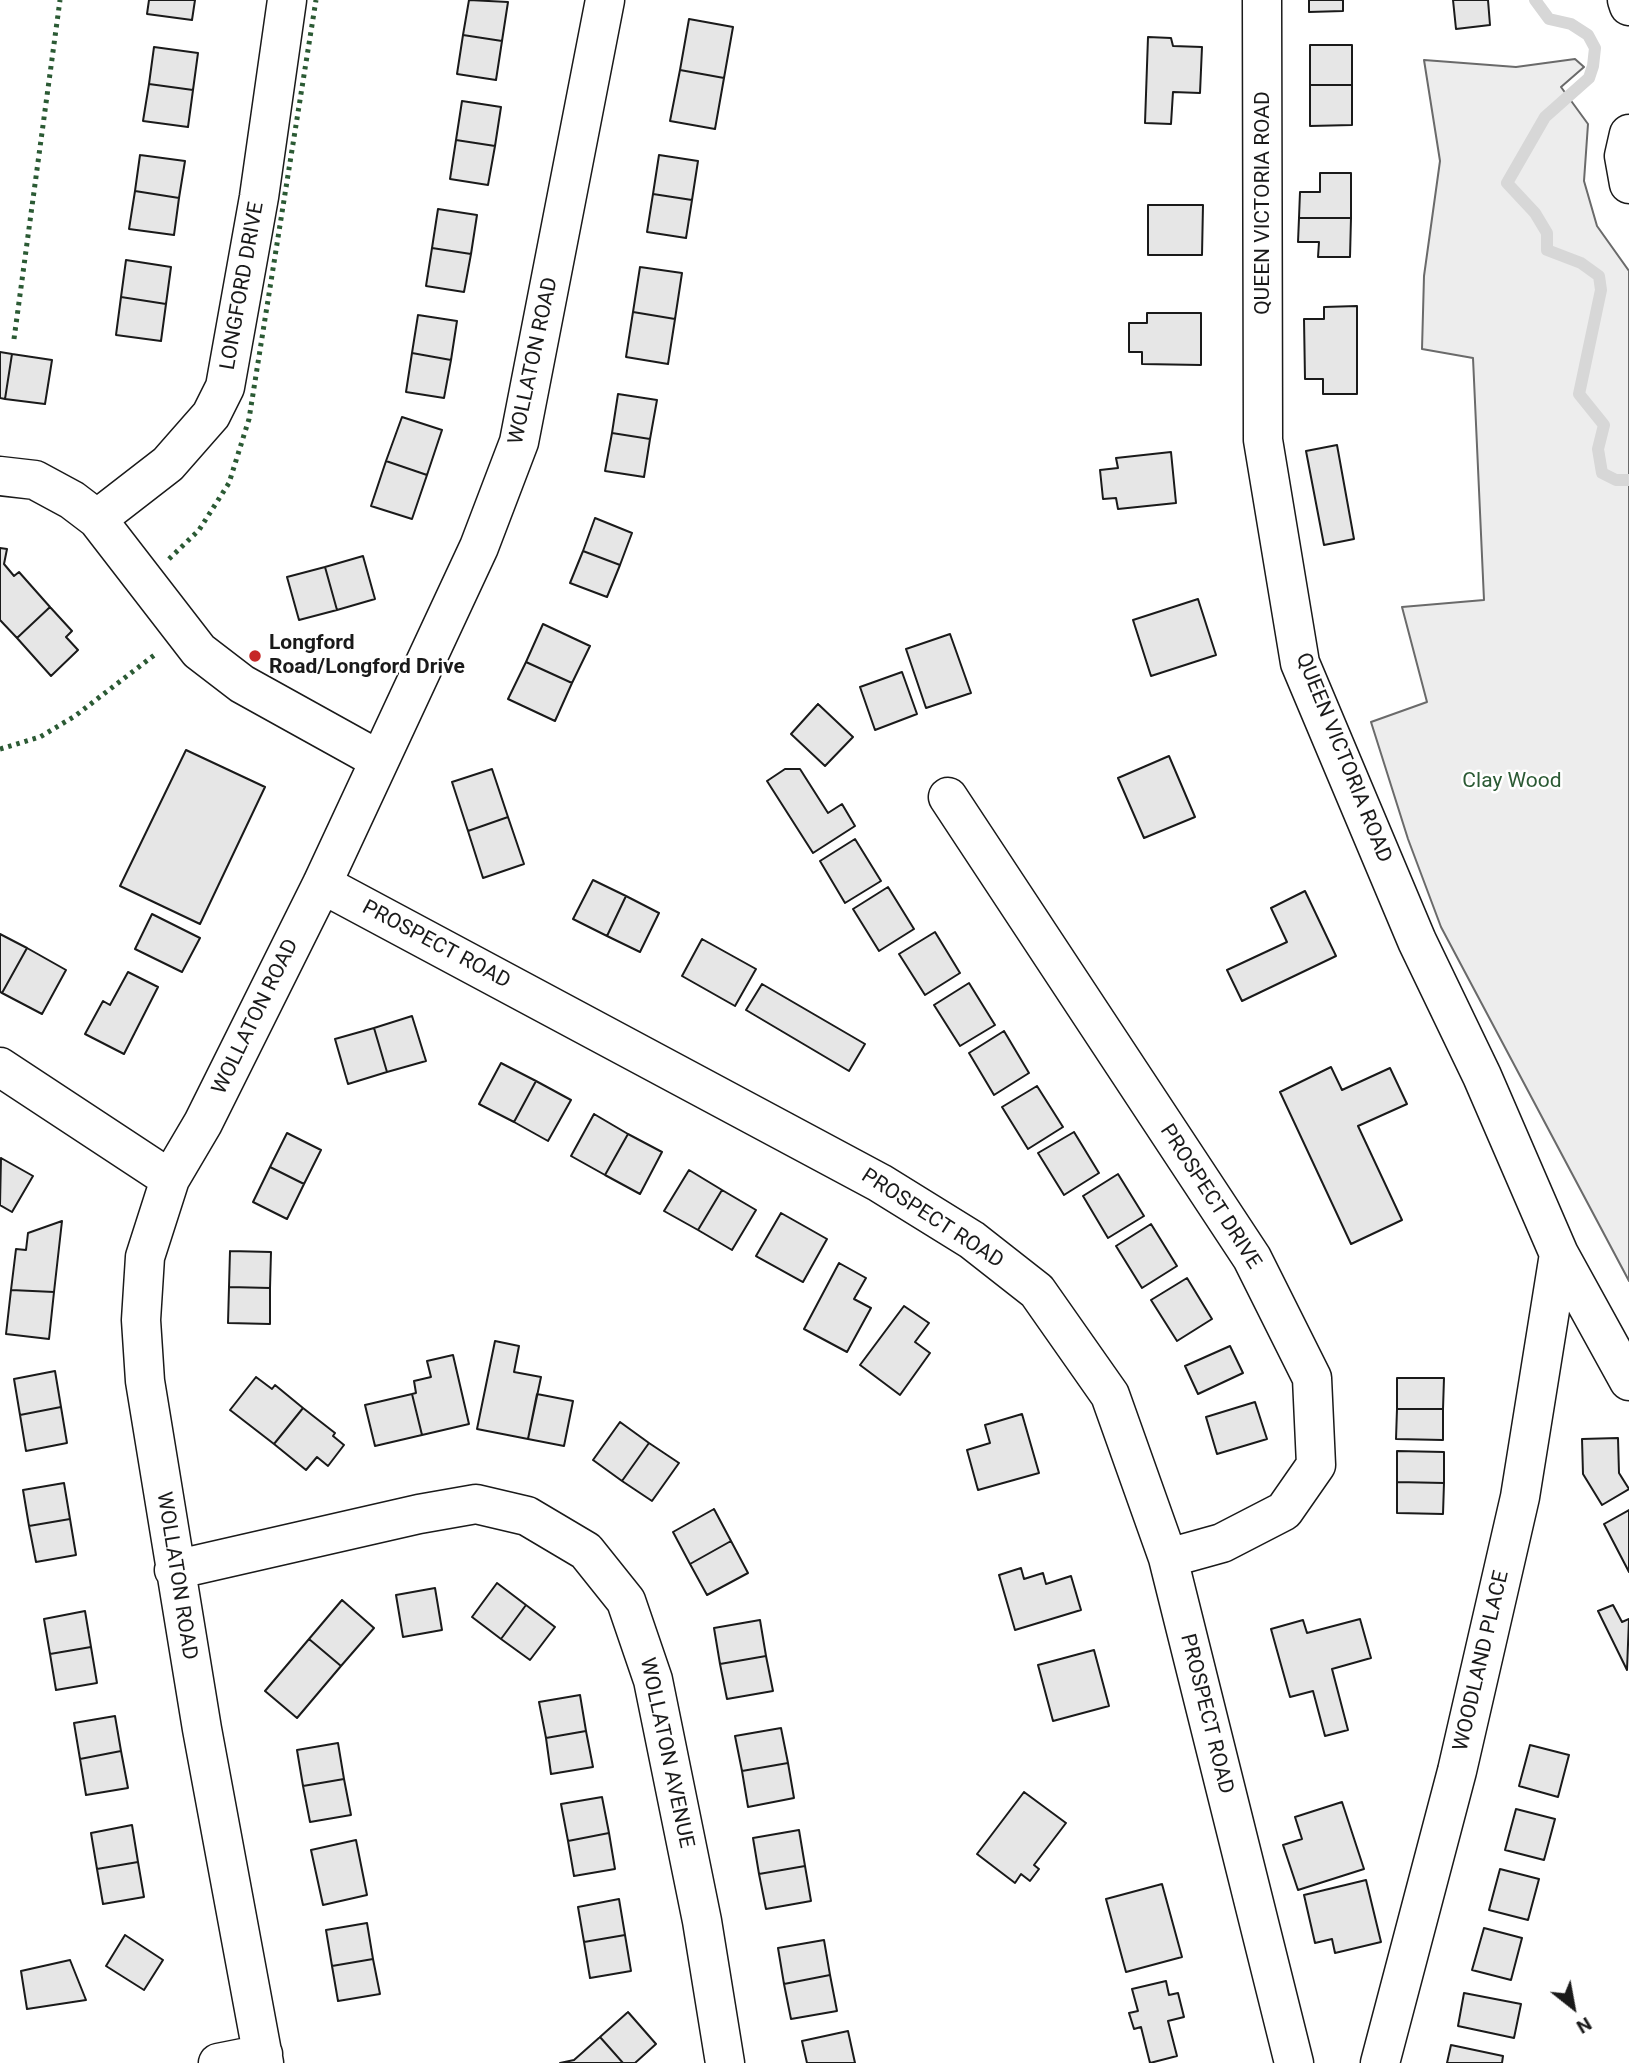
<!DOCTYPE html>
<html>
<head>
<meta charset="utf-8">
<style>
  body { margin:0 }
  #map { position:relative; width:1629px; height:2063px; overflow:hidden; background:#fff; font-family:Roboto,sans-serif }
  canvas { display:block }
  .north { position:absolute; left:1538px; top:1972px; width:70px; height:70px; -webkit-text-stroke:5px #fff; paint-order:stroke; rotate:149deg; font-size:19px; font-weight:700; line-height:28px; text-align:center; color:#1a1a1a }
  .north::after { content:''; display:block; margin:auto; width:24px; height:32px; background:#1a1a1a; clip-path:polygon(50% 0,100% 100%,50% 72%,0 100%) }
</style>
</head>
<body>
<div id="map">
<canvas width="1629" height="2063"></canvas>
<div class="north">N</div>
</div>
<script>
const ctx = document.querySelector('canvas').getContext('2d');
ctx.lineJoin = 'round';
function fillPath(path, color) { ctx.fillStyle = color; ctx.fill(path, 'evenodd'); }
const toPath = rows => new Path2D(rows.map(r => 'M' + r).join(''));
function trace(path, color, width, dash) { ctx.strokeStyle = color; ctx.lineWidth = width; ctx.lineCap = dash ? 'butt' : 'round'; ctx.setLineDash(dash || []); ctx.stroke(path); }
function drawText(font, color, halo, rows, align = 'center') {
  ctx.font = font + ' Roboto,sans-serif'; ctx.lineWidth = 5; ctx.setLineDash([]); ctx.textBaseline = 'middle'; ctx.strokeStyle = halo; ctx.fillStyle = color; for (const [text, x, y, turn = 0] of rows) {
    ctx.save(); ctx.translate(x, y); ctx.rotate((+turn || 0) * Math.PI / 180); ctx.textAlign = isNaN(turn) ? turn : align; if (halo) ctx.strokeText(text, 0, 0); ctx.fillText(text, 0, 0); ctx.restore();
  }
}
const green = toPath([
  [1575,59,1584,67,1561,87,1588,124,1584,181,1597,226,1629,271,1629,1281,1441,927,1408,839,1371,722,1427,702,1402,607,1484,600,1473,358,1422,349,1424,276,1440,161,1424,60,1516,67,1575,59]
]);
const stream = toPath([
  [1535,0,1549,19,1571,24,1588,35,1595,48,1593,66,1589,78,1545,117,1507,183,1535,213,1547,233,1547,250,1581,263,1599,276,1601,290,1579,394,1604,425,1598,449,1602,473,1616,480,1629,480]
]);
const building = toPath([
  [149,0,195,0,192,20,147,14,149,0],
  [469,0,508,2,502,41,463,35,469,0],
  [1309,0,1343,0,1343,11,1309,12,1309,0],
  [1453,0,1488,0,1490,25,1456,29,1453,0],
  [689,19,733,27,724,78,680,70,689,19],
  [463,35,502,41,496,80,457,74,463,35],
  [1148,37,1171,38,1173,46,1202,47,1200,93,1173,92,1171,124,1145,123,1148,37],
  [1310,45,1352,45,1352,85,1310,85,1310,45],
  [154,47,198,53,193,90,149,84,154,47],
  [680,70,724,78,715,129,670,121,680,70],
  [149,84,193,90,188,127,143,121,149,84],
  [1310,85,1352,85,1352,125,1310,126,1310,85],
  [462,101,501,107,495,146,456,140,462,101],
  [456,140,495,146,488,185,450,179,456,140],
  [140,155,185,161,179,198,135,191,140,155],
  [659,155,698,161,692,200,653,194,659,155],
  [1320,173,1351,173,1351,218,1299,218,1300,192,1320,192,1320,173],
  [135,191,179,198,174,235,129,229,135,191],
  [653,194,692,200,686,238,647,232,653,194],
  [1148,205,1203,205,1202,255,1148,255,1148,205],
  [438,209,477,215,471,254,432,248,438,209],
  [1299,218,1351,218,1350,257,1318,257,1319,242,1298,242,1299,218],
  [432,248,471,254,464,292,426,286,432,248],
  [126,260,171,267,166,304,121,297,126,260],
  [640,267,682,273,675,319,633,312,640,267],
  [121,297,166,304,161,341,116,335,121,297],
  [1357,306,1357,394,1323,394,1323,379,1305,379,1304,319,1324,319,1324,307,1357,306],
  [633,312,675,319,668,364,626,357,633,312],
  [1147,313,1201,313,1201,365,1142,364,1142,352,1129,352,1129,323,1147,323,1147,313],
  [418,315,457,321,451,360,412,353,418,315],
  [0,352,12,354,5,399,0,398,0,352],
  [412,353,451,360,444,398,406,392,412,353],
  [12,354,52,360,45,404,5,399,12,354],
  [618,394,657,400,650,439,612,433,618,394],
  [402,417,442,430,427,475,386,461,402,417],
  [612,433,650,439,644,477,605,471,612,433],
  [1337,445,1354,539,1324,545,1306,451,1337,445],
  [1171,452,1176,503,1118,509,1116,498,1103,499,1100,470,1118,468,1116,458,1171,452],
  [386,461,427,475,412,519,371,506,386,461],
  [595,518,632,533,620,565,583,551,595,518],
  [0,548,7,549,4,564,14,576,19,572,50,607,17,638,0,620,0,548],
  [583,551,620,565,607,597,570,583,583,551],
  [363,556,375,599,337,610,325,567,363,556],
  [325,567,337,610,299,620,287,577,325,567],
  [1198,599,1216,655,1151,676,1133,620,1198,599],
  [50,607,72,631,66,637,78,650,51,676,17,638,50,607],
  [543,624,590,646,572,683,526,662,543,624],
  [950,634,971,693,926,708,906,649,950,634],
  [526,662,572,683,555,721,508,699,526,662],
  [902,672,917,714,875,730,860,687,902,672],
  [818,704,853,737,825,766,791,734,818,704],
  [186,750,265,787,200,924,120,886,186,750],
  [1169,756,1195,817,1144,838,1118,778,1169,756],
  [492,769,508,817,468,831,452,782,492,769],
  [785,769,800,769,828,813,842,804,855,826,813,853,767,781,785,769],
  [508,817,524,864,483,878,468,831,508,817],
  [855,839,881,881,845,903,820,861,855,839],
  [593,880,626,896,607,936,573,919,593,880],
  [888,887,914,929,879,951,853,909,888,887],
  [1305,891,1336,956,1242,1001,1227,970,1287,942,1271,908,1305,891],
  [626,896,659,913,640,952,607,936,626,896],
  [152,914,200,938,182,972,135,949,152,914],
  [935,932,960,973,925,995,899,954,935,932],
  [0,934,27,948,2,993,0,992,0,934],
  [702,939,756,969,735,1006,682,976,702,939],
  [27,948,66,970,42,1014,2,993,27,948],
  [128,972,158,987,124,1054,85,1034,103,1001,110,1005,128,972],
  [969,983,995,1025,960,1046,934,1005,969,983],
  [762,984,865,1044,849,1071,746,1010,762,984],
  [412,1016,426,1061,387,1072,374,1028,412,1016],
  [374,1028,387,1072,348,1084,335,1039,374,1028],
  [1004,1031,1029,1073,994,1095,969,1053,1004,1031],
  [501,1063,536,1081,514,1122,479,1104,501,1063],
  [1331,1067,1342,1090,1390,1068,1407,1104,1358,1126,1402,1220,1351,1244,1280,1092,1331,1067],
  [536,1081,571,1100,548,1141,514,1122,536,1081],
  [1037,1086,1063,1127,1028,1149,1002,1107,1037,1086],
  [594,1114,628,1134,605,1175,571,1156,594,1114],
  [1074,1132,1099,1173,1064,1195,1038,1153,1074,1132],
  [287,1133,321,1150,304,1184,270,1167,287,1133],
  [628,1134,662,1152,640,1194,605,1175,628,1134],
  [1,1158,33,1176,12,1212,0,1205,1,1158],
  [270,1167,304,1184,287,1219,253,1202,270,1167],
  [689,1170,722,1190,698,1230,664,1211,689,1170],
  [1118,1174,1144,1216,1108,1238,1083,1196,1118,1174],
  [722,1190,756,1210,732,1250,698,1230,722,1190],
  [781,1213,827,1239,803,1282,756,1256,781,1213],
  [62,1221,54,1292,11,1290,16,1249,26,1250,28,1233,62,1221],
  [1151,1224,1177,1266,1142,1288,1116,1246,1151,1224],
  [230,1251,271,1252,270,1288,229,1287,230,1251],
  [839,1263,866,1278,854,1299,871,1308,847,1352,804,1329,839,1263],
  [1187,1278,1212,1319,1177,1341,1151,1300,1187,1278],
  [229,1287,270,1288,270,1324,228,1323,229,1287],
  [11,1290,54,1292,49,1339,6,1334,11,1290],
  [904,1306,929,1323,915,1342,930,1353,900,1395,860,1365,904,1306],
  [495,1341,519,1346,514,1372,541,1377,528,1439,477,1429,495,1341],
  [1230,1346,1243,1373,1198,1394,1185,1366,1230,1346],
  [453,1355,469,1424,422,1435,412,1394,416,1393,414,1381,431,1377,427,1361,453,1355],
  [55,1371,61,1407,20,1415,14,1379,55,1371],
  [256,1377,272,1389,275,1385,303,1408,274,1444,230,1410,256,1377],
  [1397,1378,1444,1378,1443,1409,1397,1409,1397,1378],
  [412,1394,422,1435,375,1446,365,1405,412,1394],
  [537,1394,573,1401,564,1446,528,1439,537,1394],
  [1255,1402,1267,1439,1217,1454,1206,1417,1255,1402],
  [61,1407,67,1443,26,1451,20,1415,61,1407],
  [303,1408,335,1433,333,1436,344,1445,328,1466,317,1457,306,1470,274,1444,303,1408],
  [1397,1409,1443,1409,1443,1440,1396,1439,1397,1409],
  [1022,1414,1039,1473,978,1490,967,1450,990,1443,985,1425,1022,1414],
  [620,1422,649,1443,622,1481,593,1460,620,1422],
  [1618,1438,1619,1473,1629,1489,1602,1505,1583,1474,1582,1439,1618,1438],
  [649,1443,679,1463,652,1501,622,1481,649,1443],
  [1397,1451,1444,1452,1444,1483,1397,1482,1397,1451],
  [1397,1482,1444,1483,1443,1514,1397,1513,1397,1482],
  [64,1483,70,1519,29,1526,23,1490,64,1483],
  [714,1509,731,1541,690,1564,673,1532,714,1509],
  [1629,1510,1629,1572,1604,1524,1629,1510],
  [70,1519,76,1555,36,1562,29,1526,70,1519],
  [731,1541,748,1573,707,1595,690,1564,731,1541],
  [1021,1568,1024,1579,1043,1573,1046,1584,1071,1576,1081,1610,1015,1630,999,1575,1021,1568],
  [497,1583,526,1605,501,1639,472,1617,497,1583],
  [435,1588,442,1630,403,1637,396,1595,435,1588],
  [342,1600,374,1628,341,1666,309,1639,342,1600],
  [526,1605,555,1627,530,1660,501,1639,526,1605],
  [1613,1605,1622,1622,1629,1619,1627,1670,1598,1611,1613,1605],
  [85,1611,91,1647,50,1654,44,1619,85,1611],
  [1360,1619,1371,1658,1332,1669,1348,1730,1325,1736,1313,1691,1290,1697,1271,1629,1303,1620,1307,1633,1360,1619],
  [760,1620,766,1656,720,1664,714,1628,760,1620],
  [309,1639,341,1666,297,1718,265,1691,309,1639],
  [91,1647,97,1683,56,1690,50,1654,91,1647],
  [1094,1650,1109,1706,1053,1721,1038,1665,1094,1650],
  [766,1656,773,1691,727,1699,720,1664,766,1656],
  [580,1695,586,1731,546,1738,539,1702,580,1695],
  [115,1716,121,1751,80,1759,74,1723,115,1716],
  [781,1728,788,1763,742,1771,735,1736,781,1728],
  [586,1731,593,1767,551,1774,546,1738,586,1731],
  [338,1743,344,1779,303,1786,297,1750,338,1743],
  [1530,1745,1569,1755,1558,1797,1519,1786,1530,1745],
  [121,1751,128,1788,86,1795,80,1759,121,1751],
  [788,1763,794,1798,748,1807,742,1771,788,1763],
  [344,1779,351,1815,310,1822,303,1786,344,1779],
  [1024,1792,1066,1823,1034,1865,1039,1869,1030,1881,1021,1874,1015,1883,977,1854,1024,1792],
  [602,1797,609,1833,568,1841,561,1804,602,1797],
  [1342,1802,1364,1869,1298,1890,1283,1845,1302,1839,1295,1817,1342,1802],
  [1516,1809,1555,1819,1544,1860,1505,1850,1516,1809],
  [132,1825,138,1862,97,1869,91,1833,132,1825],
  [799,1830,805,1866,759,1874,753,1838,799,1830],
  [609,1833,615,1869,574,1876,568,1841,609,1833],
  [356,1840,367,1895,323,1905,311,1850,356,1840],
  [138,1862,144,1897,103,1904,97,1869,138,1862],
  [805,1866,811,1901,766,1909,759,1874,805,1866],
  [1500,1869,1539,1879,1528,1920,1489,1910,1500,1869],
  [1366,1880,1381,1942,1335,1953,1332,1939,1315,1943,1304,1895,1366,1880],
  [1162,1884,1182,1957,1126,1972,1106,1899,1162,1884],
  [619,1899,625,1935,584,1942,578,1907,619,1899],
  [367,1923,373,1959,332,1966,326,1930,367,1923],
  [1484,1928,1522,1938,1511,1980,1472,1970,1484,1928],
  [125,1935,163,1960,144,1990,106,1966,125,1935],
  [625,1935,631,1971,590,1978,584,1942,625,1935],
  [824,1940,830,1975,784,1984,778,1948,824,1940],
  [373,1959,380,1994,338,2001,332,1966,373,1959],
  [70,1960,86,2000,27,2009,21,1971,70,1960],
  [830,1975,837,2011,791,2019,784,1984,830,1975],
  [1166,1981,1169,1995,1178,1993,1184,2017,1168,2021,1177,2056,1150,2063,1141,2027,1134,2029,1129,2013,1138,2011,1132,1989,1166,1981],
  [1464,1993,1521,2004,1514,2038,1458,2026,1464,1993],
  [628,2012,656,2044,635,2063,623,2063,600,2037,628,2012],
  [848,2031,855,2063,807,2063,802,2041,848,2031],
  [600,2037,623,2063,560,2063,574,2060,600,2037],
  [1451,2045,1503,2056,1502,2063,1447,2063,1451,2045]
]);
const minor = toPath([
  [1262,0,1263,440,1300,663,1417,941,1482,1076,1559,1254,1629,1381],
  [1627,0,1629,6],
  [1629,134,1624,156,1629,184],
  [0,476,35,480,72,500,97,519,199,651,242,684,379,760],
  [97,519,168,464,211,415,225,387,259,197,287,0],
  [948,797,1252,1258,1312,1378,1316,1465,1284,1511,1222,1543,1168,1558],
  [322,884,880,1183,972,1240,1037,1291,1110,1395,1168,1558,1294,2063],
  [0,1067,170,1179],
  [174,1570,419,1514,476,1504,527,1516,586,1551,626,1601,653,1680,702,1921,725,2063],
  [218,2063,263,2054],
  [264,2063,202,1729,145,1381,141,1320,145,1257,170,1179,203,1123,322,884,479,547,519,442,605,0],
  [1380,2063,1457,1771,1520,1497,1559,1254]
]);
const hedge = toPath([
  [14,339,60,0],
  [169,559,199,530,229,483,249,419,316,0],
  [0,749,40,737,75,716,157,653]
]);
const markers = [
  [255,656,7,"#c62828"]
];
const streetNames = [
  ["QUEEN VICTORIA ROAD",1264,203,-90],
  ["LONGFORD DRIVE",243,286,-80],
  ["WOLLATON ROAD",534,361,-78],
  ["QUEEN VICTORIA ROAD",1343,758,68],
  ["PROSPECT ROAD",436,945,28],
  ["WOLLATON ROAD",256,1017,-64],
  ["PROSPECT DRIVE",1210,1197,57],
  ["PROSPECT ROAD",932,1219,33],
  ["WOLLATON ROAD",176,1576,81],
  ["WOODLAND PLACE",1482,1661,-77],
  ["PROSPECT ROAD",1206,1714,76],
  ["WOLLATON AVENUE",666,1753,78]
];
const poiNames = [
  ["Longford",269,644],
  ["Road/Longford Drive",269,668]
];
const parkNames = [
  ["Clay Wood",1512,782]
];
fillPath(green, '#ededed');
trace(green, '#6a6a6a', 2);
trace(stream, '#d7d7d7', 12);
fillPath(building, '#e6e6e6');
trace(building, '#1a1a1a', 2);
trace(minor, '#1a1a1a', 41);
trace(minor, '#fff', 38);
trace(hedge, '#2b5a34', 5, [3.5, 5]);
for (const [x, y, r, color] of markers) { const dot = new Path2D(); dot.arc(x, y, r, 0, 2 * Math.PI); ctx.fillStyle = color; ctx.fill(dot); trace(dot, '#fff', 2.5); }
drawText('21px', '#1a1a1a', '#fff', streetNames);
drawText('bold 21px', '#1a1a1a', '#fff', poiNames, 'left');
drawText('21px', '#2b5a34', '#fff', parkNames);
</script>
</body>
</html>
